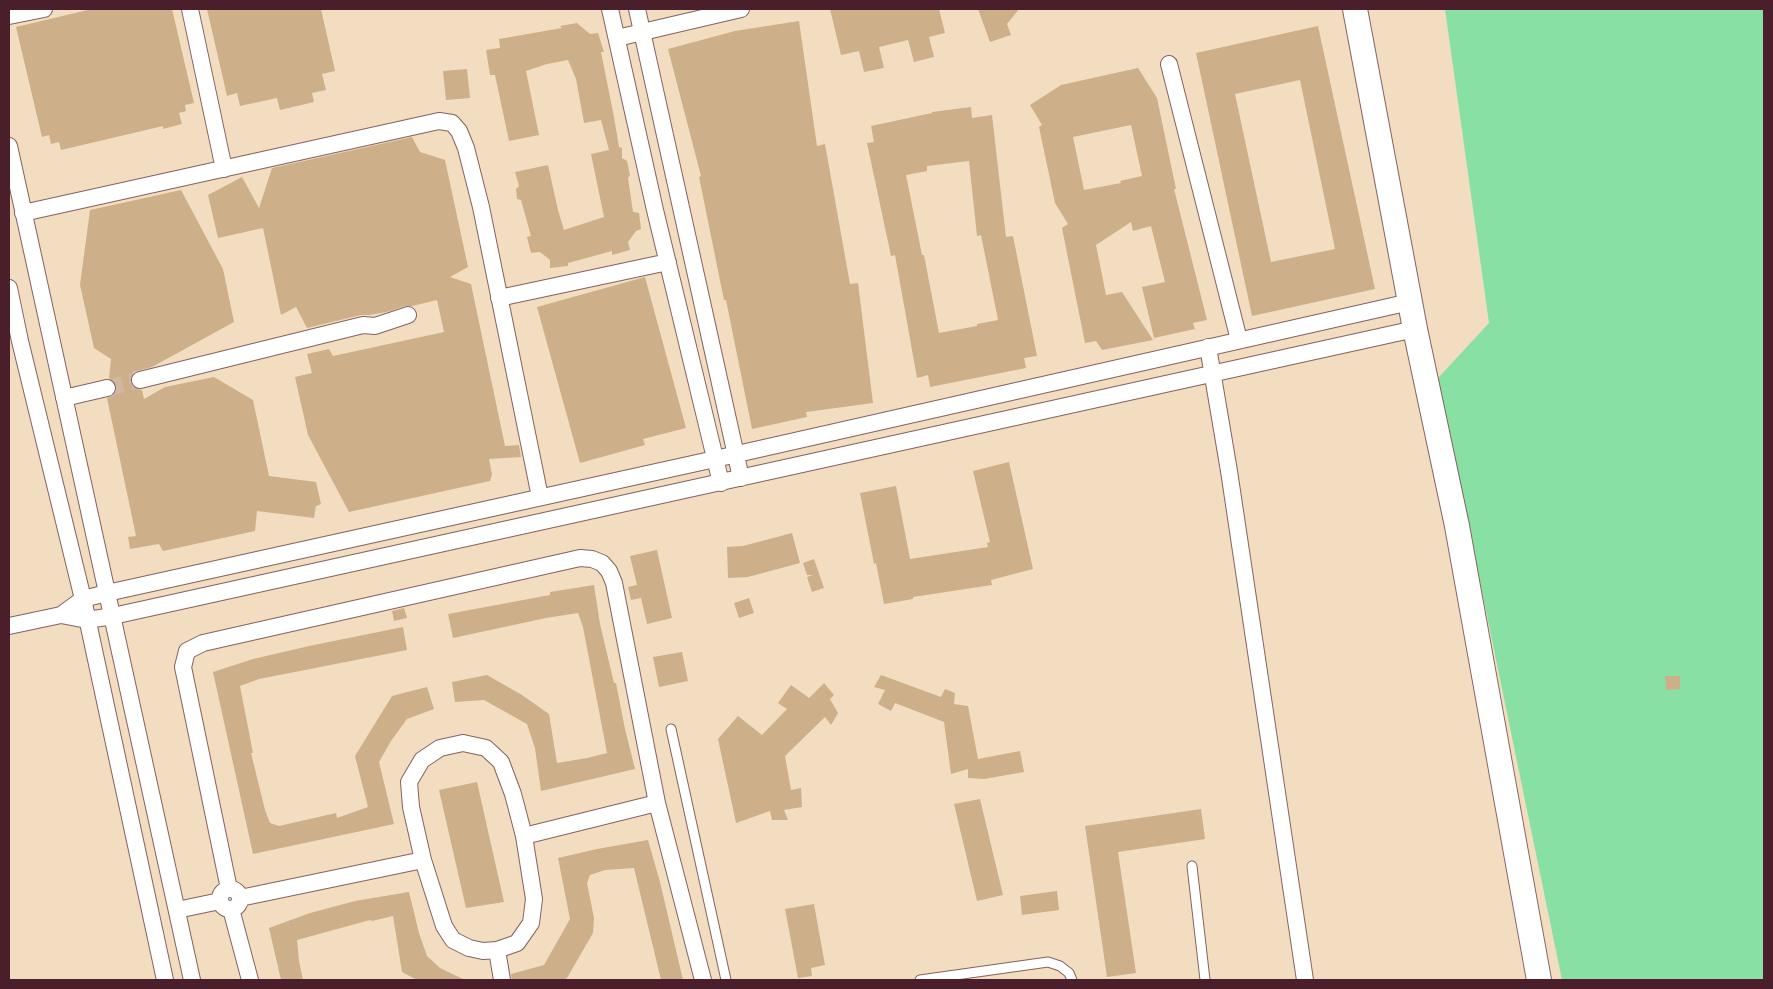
<!DOCTYPE html>
<html>
<head>
<meta charset="utf-8">
<style>
  body { margin:0 }
  #map { position:relative; width:1773px; height:989px; overflow:hidden; background:#f2ddc0; font-family:Mynerve,sans-serif }
  canvas { display:block }
  .frame { position:absolute; inset:0; border:10px solid #4a1f2b; pointer-events:none }
</style>
</head>
<body>
<div id="map">
<canvas width="1773" height="989"></canvas>
<div class="frame"></div>
</div>
<script>
const ctx = document.querySelector('canvas').getContext('2d');
ctx.lineJoin = 'round';
function fillPath(path, color) { ctx.fillStyle = color; ctx.fill(path, 'evenodd'); }
const toPath = rows => new Path2D(rows.map(r => 'M' + r).join(''));
function trace(path, color, width, dash) { ctx.strokeStyle = color; ctx.lineWidth = width; ctx.lineCap = dash ? 'butt' : 'round'; ctx.setLineDash(dash || []); ctx.stroke(path); }
const green = toPath([
  [1445,9,1764,9,1764,980,1562,980,1438,378,1489,323]
]);
const building = toPath([
  [92,9,172,9,194,103,185,105,186,111,179,113,182,124,163,129,163,126,61,150,59,142,51,144,49,135,42,137,16,27],
  [207,9,321,9,335,71,322,74,326,90,312,93,314,102,280,110,277,98,240,106,237,93,227,96],
  [830,9,939,9,945,33,929,37,934,57,914,62,908,40,879,47,884,68,864,72,859,51,841,55],
  [978,9,1019,9,1007,24,1011,35,990,42],
  [799,21,817,146,825,144,850,284,858,283,873,403,806,412,807,417,752,429,726,300,724,300,699,177,701,176,668,49,735,31],
  [577,23,590,34,598,33,604,52,601,52,614,117,619,147,622,148,622,158,627,161,630,175,628,178,633,212,639,213,641,229,636,231,628,242,630,250,612,255,612,251,568,263,568,266,550,268,550,260,540,252,531,253,527,237,531,236,521,200,517,199,516,189,519,186,515,172,548,165,558,210,564,230,604,217,591,154,609,150,601,120,584,123,576,79,568,60,547,64,526,71,539,135,509,141,495,75,490,75,486,50,500,48,499,39,562,28,560,26],
  [1318,26,1375,289,1252,316,1196,53],
  [1300,80,1335,249,1271,262,1235,94],
  [1138,68,1157,98,1176,189,1174,189,1207,320,1193,323,1195,329,1154,338,1142,287,1165,282,1151,226,1133,231,1131,222,1096,245,1106,295,1122,292,1153,340,1102,350,1096,341,1085,343,1062,228,1068,224,1055,203,1039,127,1042,125,1030,105,1061,85],
  [1131,125,1142,176,1120,181,1121,183,1084,190,1073,137],
  [467,69,470,98,446,100,443,71],
  [971,107,972,118,992,115,1006,237,1013,236,1037,356,1024,358,1026,368,930,387,928,375,917,378,895,255,891,256,867,143,874,142,871,126,932,113,932,112],
  [969,161,977,236,981,235,998,320,977,324,977,326,939,333,924,255,922,255,906,175,927,171,927,166],
  [412,137,420,152,445,160,468,267,450,277,471,284,505,446,519,445,521,457,489,459,492,474,490,481,349,512,308,435,295,377,312,373,307,354,329,349,333,356,444,332,437,300,412,306,405,306,387,312,369,315,361,315,307,328,296,307,281,315,263,228,218,238,208,195,242,177,259,208,272,168],
  [181,190,223,269,234,322,152,367,133,372,131,377,130,383,137,389,142,390,144,399,165,387,214,377,253,400,269,476,316,482,321,504,316,506,314,518,257,511,255,531,163,551,159,544,130,549,128,537,136,536,107,398,114,395,117,386,114,381,109,378,111,359,94,348,80,285,90,210],
  [645,277,686,428,643,439,645,445,580,463,537,307],
  [1009,462,1033,569,991,580,992,585,913,597,913,599,884,604,876,563,874,564,860,493,896,486,910,559,988,547,987,543,990,542,973,471],
  [792,533,800,563,748,577,728,578,727,547,743,546],
  [657,550,672,618,647,624,641,598,631,600,628,587,637,585,630,556],
  [814,559,824,588,812,592,807,577,813,575,807,575,803,563],
  [594,585,600,624,614,683,616,683,625,729,635,769,541,791,535,748,527,724,484,700,455,702,452,682,487,675,522,695,549,714,557,763,587,758,607,753,583,627,578,613,546,618,453,638,448,614,550,595,550,592],
  [749,598,754,613,739,618,734,603],
  [404,608,407,618,394,621,392,611],
  [403,627,407,650,259,679,240,686,253,753,251,753,265,810,270,823,279,826,336,813,337,818,368,807,355,756,392,696,427,687,434,709,407,719,391,741,379,762,394,824,253,854,213,672,253,659,309,646],
  [682,652,688,681,659,687,653,657],
  [881,675,941,697,945,689,955,693,954,704,968,706,978,759,1020,751,1024,772,984,779,968,778,968,769,951,774,944,722,895,703,891,711,878,704,885,690,874,687],
  [1665,676,1680,676,1680,689,1666,690],
  [824,683,834,695,830,699,838,713,831,725,825,717,785,756,791,790,801,788,802,807,784,810,788,820,772,820,770,811,736,823,718,739,738,716,762,735,787,709,778,703,791,685,809,698],
  [477,782,504,902,466,908,439,790],
  [980,799,1003,895,977,901,954,804],
  [1201,809,1205,839,1118,852,1136,973,1107,977,1085,826],
  [648,840,660,882,683,980,661,980,634,868,605,870,590,875,587,883,594,918,593,933,567,978,564,980,512,980,511,974,544,965,570,919,558,858,597,849],
  [1057,891,1059,910,1022,915,1020,896],
  [409,892,419,933,427,956,440,968,465,980,417,980,402,972,393,916,372,921,370,920,297,940,299,961,303,980,281,980,269,928,310,913,355,901],
  [814,904,825,965,811,968,812,976,798,978,785,909]
]);
const streetTunnel = toPath([
  [107,388,140,380]
]);
const lane = toPath([
  [671,729,726,980],
  [1192,866,1205,980],
  [920,980,1048,962,1060,966,1069,973,1072,980]
]);
const street = toPath([
  [190,9,224,169],
  [610,9,655,210,721,483],
  [637,9,741,478],
  [9,16,44,9],
  [617,38,741,9],
  [1169,64,1239,340],
  [9,146,192,980],
  [23,213,439,121,452,123,459,131,466,148,481,207,540,497],
  [9,288,20,341,83,599,165,980],
  [499,298,668,262],
  [1208,347,1229,471,1305,980],
  [140,380,363,325,375,326,408,315],
  [64,398,107,388],
  [61,615,83,599,107,593,715,459,1410,302],
  [9,626,61,615,87,620,113,616,1415,329],
  [463,743,486,748,501,762,513,794,524,836,534,899,531,923,517,943,497,950,483,951,469,948,453,940,444,926,423,860,411,807,409,782,422,760,440,748,463,743],
  [524,836,657,803],
  [229,889,183,667,187,651,203,643,580,558,592,559,602,563,609,571,614,583,657,803,703,980],
  '220 899a10 10 0 1 1 20 0a10 10 0 1 1-20 0Z',
  [240,898,423,860],
  [231,909,250,980],
  [177,910,220,901],
  [497,950,502,980]
]);
const secondary = toPath([
  [1355,9,1415,329,1457,526,1539,980]
]);
fillPath(green, '#89e0a4');
fillPath(building, '#cdb089');
trace(streetTunnel, '#d0b7a2', 16, [16, 8]);
trace(lane, '#85625f', 11);
trace(street, '#85625f', 18);
trace(secondary, '#85625f', 26);
trace(lane, '#fff', 9);
trace(street, '#fff', 16);
trace(secondary, '#fff', 24);
</script>
</body>
</html>
